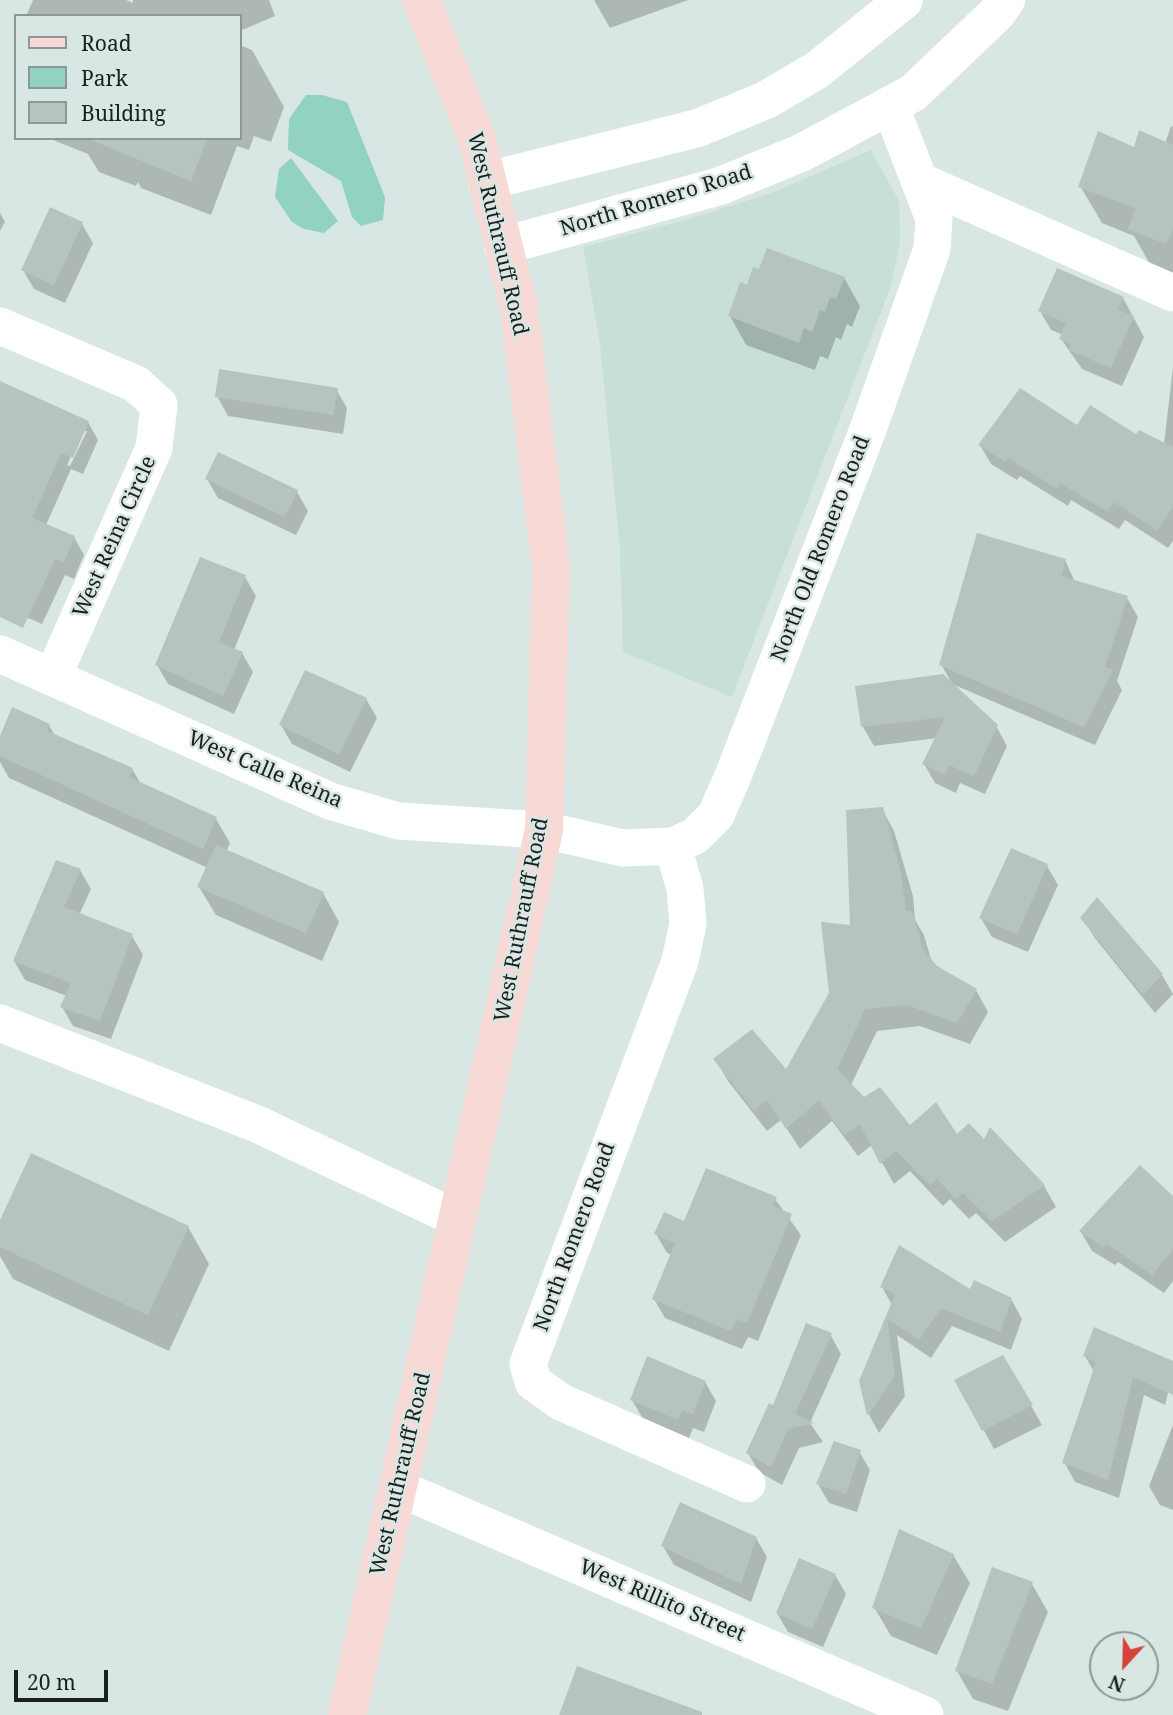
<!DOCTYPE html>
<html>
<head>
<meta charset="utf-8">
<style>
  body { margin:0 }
  #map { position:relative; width:1173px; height:1715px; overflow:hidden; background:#d9e7e4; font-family:"Noto Serif",serif }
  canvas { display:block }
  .legend { position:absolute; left:14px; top:14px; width:228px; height:126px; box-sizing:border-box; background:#d9e7e4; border:2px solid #8d9795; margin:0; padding:9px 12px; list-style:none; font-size:21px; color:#1b201f }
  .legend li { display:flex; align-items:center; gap:14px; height:35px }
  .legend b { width:35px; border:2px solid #8d9795 }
  .north { position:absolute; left:1089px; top:1631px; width:70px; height:70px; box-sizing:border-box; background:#d9e7e4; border:2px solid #8d9795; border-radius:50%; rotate:202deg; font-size:19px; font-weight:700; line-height:28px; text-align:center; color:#1b201f }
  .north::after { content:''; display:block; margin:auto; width:24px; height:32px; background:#d2443c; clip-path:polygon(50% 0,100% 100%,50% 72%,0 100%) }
  .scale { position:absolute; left:14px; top:1670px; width:94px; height:32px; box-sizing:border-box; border:4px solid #1b201f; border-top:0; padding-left:9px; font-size:21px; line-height:24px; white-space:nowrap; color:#1b201f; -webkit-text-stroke:5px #d9e7e4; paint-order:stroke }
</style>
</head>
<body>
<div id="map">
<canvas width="1173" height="1715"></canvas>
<ul class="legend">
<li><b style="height:9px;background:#f7d9d5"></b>Road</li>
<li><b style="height:19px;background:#91d2c3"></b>Park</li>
<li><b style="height:19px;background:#b6c4c1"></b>Building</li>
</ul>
<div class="north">N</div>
<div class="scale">20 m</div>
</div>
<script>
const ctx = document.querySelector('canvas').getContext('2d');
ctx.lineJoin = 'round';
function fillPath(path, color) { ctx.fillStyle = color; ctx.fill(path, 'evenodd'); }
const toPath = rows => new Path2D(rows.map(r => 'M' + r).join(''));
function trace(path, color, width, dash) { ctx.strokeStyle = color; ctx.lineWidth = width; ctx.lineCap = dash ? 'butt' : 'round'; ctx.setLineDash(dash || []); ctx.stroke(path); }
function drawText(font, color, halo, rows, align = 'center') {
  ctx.font = font + ' "Noto Serif",serif'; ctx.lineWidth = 5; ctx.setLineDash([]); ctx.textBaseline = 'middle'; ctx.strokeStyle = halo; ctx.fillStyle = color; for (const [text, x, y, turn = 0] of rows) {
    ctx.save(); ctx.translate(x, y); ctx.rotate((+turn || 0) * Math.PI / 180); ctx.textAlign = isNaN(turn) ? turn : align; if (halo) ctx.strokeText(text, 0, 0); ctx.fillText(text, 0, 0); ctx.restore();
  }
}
const built = toPath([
  [871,150,899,201,900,243,891,286,732,697,623,652,620,549,600,344,583,247,689,219,774,192]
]);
const green = toPath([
  [306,95,322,95,347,102,385,197,383,220,361,226,352,217,341,181,288,150,289,119],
  [291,158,338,221,324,233,304,229,292,222,275,197,279,169]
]);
const shadow = toPath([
  [33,0,126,0,133,3,133,0,269,0,275,16,240,31,240,16,26,16],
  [594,0,688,0,610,28],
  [240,45,252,50,284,107,271,142,254,136,249,150,237,146,211,215,141,188,138,182,136,186,99,172,88,154,48,138,240,138],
  [1171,126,1173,127,1173,274,1151,266,1134,236,1102,223,1080,186,1135,150,1165,144],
  [0,213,5,222,0,231],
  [82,224,93,243,65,303,34,289,23,270],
  [844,278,860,306,852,327,847,324,841,340,836,337,828,359,820,356,815,370,746,345,730,316,748,287],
  [1123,298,1144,337,1122,386,1082,369,1061,339,1063,335,1051,330,1040,311],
  [1173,367,1173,541,1168,548,1125,520,1119,529,1071,500,1068,506,1020,476,1017,480,991,464,980,445,1077,428,1136,436,1164,444],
  [0,383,88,422,98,440,83,474,71,469,46,525,74,537,84,555,74,579,65,575,42,624,0,606],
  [83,431,87,431,70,466,67,465],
  [336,389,347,408,343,434,228,416,217,396],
  [207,479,297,492,308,511,296,535,218,498],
  [1065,560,1075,582,1127,598,1138,617,1117,681,1122,690,1095,745,952,684,941,664],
  [245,577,256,596,234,650,242,653,253,672,234,714,168,684,157,665],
  [857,687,996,726,1007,746,985,794,960,783,956,793,935,783,924,764,937,738,874,746,863,727],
  [366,699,377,718,350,772,292,744,281,725],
  [49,725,55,736,132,769,141,784,216,819,230,843,226,852,323,893,339,922,322,961,216,915,199,887,208,868,9,778,0,762,0,741],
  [882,809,894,831,913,896,915,920,924,935,932,963,976,990,988,1012,970,1044,920,1026,877,1031,851,1085,864,1099,909,1127,985,1142,1044,1186,1056,1207,1005,1242,976,1213,969,1219,950,1199,943,1206,910,1171,894,1184,872,1145,858,1156,832,1121,800,1149,781,1120,767,1131,728,1081,716,1060,786,1072,831,994],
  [1047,866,1058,885,1028,952,992,937,981,918],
  [80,870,91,889,79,915,132,936,143,955,111,1039,73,1026,62,1007,67,996,25,980,14,961],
  [1083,918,1162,975,1173,994,1155,1013,1094,937],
  [775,1199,801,1235,758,1341,748,1337,742,1349,665,1318,654,1299,672,1255,667,1253,656,1234,685,1223],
  [1173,1199,1173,1281,1164,1293,1118,1262,1115,1265,1092,1251,1081,1232],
  [0,1224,188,1227,209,1264,169,1351,13,1279,0,1256],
  [882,1287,971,1291,1011,1299,1022,1319,1011,1350,952,1326,931,1358,897,1335,905,1396,879,1433,869,1415,861,1381,892,1305],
  [830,1334,841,1354,810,1423,823,1442,799,1448,782,1485,759,1472,748,1453,774,1407],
  [1085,1356,1172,1377,1165,1405,1144,1395,1119,1498,1075,1482,1064,1462,1094,1372],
  [1003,1357,1042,1425,994,1449,957,1381],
  [705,1382,716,1401,704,1432,693,1428,689,1438,643,1419,632,1400],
  [1173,1425,1173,1510,1160,1505,1149,1486],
  [859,1451,870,1470,857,1512,829,1503,818,1484],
  [756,1538,767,1557,751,1602,674,1565,663,1546],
  [953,1555,970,1583,937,1655,891,1636,874,1607],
  [835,1575,846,1594,823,1647,788,1632,777,1613],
  [1032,1584,1048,1612,1008,1711,973,1699,957,1671]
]);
const building = toPath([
  [1139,130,1173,145,1173,229,1166,244,1128,229,1136,208,1078,187,1098,131,1134,147],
  [86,138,207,138,191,181],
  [50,207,83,222,54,285,21,270],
  [767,248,845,277,836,299,830,297,825,312,820,310,812,332,804,328,799,343,728,316,740,282,747,285,753,267,759,269],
  [1057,268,1124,297,1118,310,1134,316,1111,368,1069,350,1071,344,1059,339,1066,323,1038,311],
  [219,369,338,388,333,415,215,397],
  [0,381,89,421,73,458,61,453,32,518,75,536,64,562,55,559,23,628,0,617],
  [1020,388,1077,425,1090,405,1136,434,1139,430,1173,447,1173,507,1157,530,1114,502,1107,511,1060,483,1056,488,1008,458,1006,462,978,445],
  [218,452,298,490,285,517,205,479],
  [977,533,1066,559,1061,576,1128,596,1105,667,1113,670,1084,727,939,665],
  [200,557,246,575,219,642,243,652,223,696,155,665],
  [305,670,367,698,339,754,279,725],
  [943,674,998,725,974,776,949,765,945,775,922,764,945,717,861,727,855,686],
  [12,707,50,724,47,731,133,768,129,777,217,817,203,849,0,756,0,736],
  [883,807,901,873,906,911,912,911,923,949,937,966,977,989,957,1023,907,1005,865,1009,837,1069,864,1097,880,1087,910,1125,936,1102,957,1134,969,1123,984,1139,990,1127,1045,1185,992,1221,963,1193,956,1199,937,1179,930,1185,896,1151,880,1164,860,1124,844,1135,819,1100,786,1129,767,1100,754,1111,713,1059,752,1029,786,1069,829,993,821,922,850,925,846,810],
  [216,845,324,892,306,933,197,887],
  [1011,848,1048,864,1017,934,979,918],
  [56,860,81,869,64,907,133,934,100,1021,60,1007,71,983,13,961],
  [1097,897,1163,974,1143,995,1080,918],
  [31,1153,189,1226,148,1315,0,1247,0,1220],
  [1140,1165,1173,1196,1173,1249,1152,1275,1107,1244,1103,1247,1079,1231],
  [706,1168,777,1197,773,1206,792,1214,747,1323,737,1319,731,1331,652,1299,675,1243,654,1234,664,1212,684,1221],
  [899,1245,970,1289,974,1280,1012,1298,1000,1332,941,1308,919,1340,887,1318,895,1376,867,1416,859,1381,895,1294,880,1287],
  [806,1323,832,1333,795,1414,814,1423,788,1429,771,1467,746,1453,769,1403,773,1405],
  [1094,1327,1173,1361,1173,1395,1133,1377,1108,1480,1062,1463,1096,1362,1083,1356],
  [1003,1355,1033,1405,982,1431,954,1380],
  [647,1356,706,1381,693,1414,682,1410,678,1420,630,1400],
  [834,1441,861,1450,846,1494,816,1484],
  [680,1502,757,1537,741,1584,661,1546],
  [899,1529,954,1554,921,1628,872,1608],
  [799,1558,836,1574,812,1629,776,1613],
  [992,1567,1033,1582,992,1684,955,1671],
  [577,1666,702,1712,702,1715,559,1715]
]);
const minor = toPath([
  [922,182,1173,293],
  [0,326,136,384,159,405,154,448,53,676],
  [0,654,330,801,398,821,544,830,623,848,673,846,695,836,716,815,733,776,867,432,932,249,934,219,890,105],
  [673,846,685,889,688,924,680,961,528,1364,533,1382,561,1402,747,1484],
  [0,1023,257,1124,458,1219],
  [398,1488,925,1715]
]);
const tertiary = toPath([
  [487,181,698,128,766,100,817,70,904,0],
  [503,246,720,186,801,153,913,93,997,13,1006,0]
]);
const primary = toPath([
  [347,1715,544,830,551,567,519,308,477,139,421,0]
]);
const streetNames = [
  ["North Romero Road",656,201,-17],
  ["West Ruthrauff Road",497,234,77],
  ["West Reina Circle",115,537,-66],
  ["North Old Romero Road",821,549,-69],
  ["West Calle Reina",265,770,23],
  ["West Ruthrauff Road",522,920,-79],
  ["North Romero Road",575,1237,-70],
  ["West Ruthrauff Road",401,1474,-77],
  ["West Rillito Street",662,1601,23]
];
fillPath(built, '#c8dfd9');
fillPath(green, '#91d2c3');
fillPath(shadow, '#0003');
fillPath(building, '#b6c4c1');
trace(minor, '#fff', 37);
trace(tertiary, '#fff', 38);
trace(primary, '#f7d9d5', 38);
drawText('21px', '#1b201f', '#d9e7e4', streetNames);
</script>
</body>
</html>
